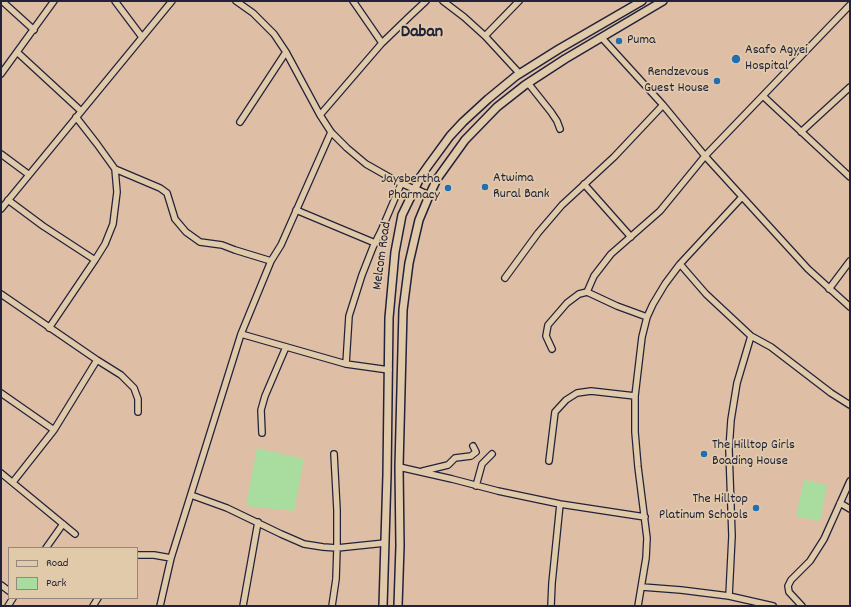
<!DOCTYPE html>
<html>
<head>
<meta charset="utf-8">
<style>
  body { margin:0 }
  #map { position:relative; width:851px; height:607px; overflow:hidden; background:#dfbea6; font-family:Dekko,sans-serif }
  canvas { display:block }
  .frame { position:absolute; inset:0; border:2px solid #22223b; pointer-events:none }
  .legend { position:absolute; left:8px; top:547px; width:130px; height:52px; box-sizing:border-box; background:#e1caaa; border:1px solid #95877e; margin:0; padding:5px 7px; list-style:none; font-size:12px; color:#22223b }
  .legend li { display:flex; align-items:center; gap:8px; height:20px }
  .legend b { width:20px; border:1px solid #95877e }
</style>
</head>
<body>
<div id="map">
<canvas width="851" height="607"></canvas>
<div class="frame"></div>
<ul class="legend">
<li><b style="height:5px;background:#e1caaa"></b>Road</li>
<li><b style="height:11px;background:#a8dd9f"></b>Park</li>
</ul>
</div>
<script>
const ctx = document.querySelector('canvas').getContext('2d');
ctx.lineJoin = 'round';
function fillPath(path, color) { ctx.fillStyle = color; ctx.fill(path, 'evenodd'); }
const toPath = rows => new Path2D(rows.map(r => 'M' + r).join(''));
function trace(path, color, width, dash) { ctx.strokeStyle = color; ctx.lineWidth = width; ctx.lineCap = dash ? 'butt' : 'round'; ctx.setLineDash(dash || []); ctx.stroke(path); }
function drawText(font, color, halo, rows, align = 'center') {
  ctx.font = font + ' Dekko,sans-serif'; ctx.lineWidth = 3.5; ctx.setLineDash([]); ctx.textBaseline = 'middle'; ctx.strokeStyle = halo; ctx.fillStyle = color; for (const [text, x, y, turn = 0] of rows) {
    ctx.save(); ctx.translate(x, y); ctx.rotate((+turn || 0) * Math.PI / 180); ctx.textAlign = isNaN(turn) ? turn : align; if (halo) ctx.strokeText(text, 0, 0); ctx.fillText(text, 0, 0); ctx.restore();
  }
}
const green = toPath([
  [257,448,304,459,294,511,246,506],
  [804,480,827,485,820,521,796,516]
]);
const minor = toPath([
  [2,1,34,30],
  [115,1,142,37],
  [236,1,253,13,274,34,286,52,320,115,331,132,347,148,366,164,396,181,414,189],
  [353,1,382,43],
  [443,1,464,17,485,36,520,74],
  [485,36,519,1],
  [602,38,663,105,705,156,808,269,850,307],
  [17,52,81,111],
  [1,74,54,1],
  [528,83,551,112,557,121,560,129],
  [763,96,850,177],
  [320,115,382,43,411,15,426,1],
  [240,122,286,52],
  [801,132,850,87],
  [1,154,28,174],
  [115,169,160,188,167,193,175,219,186,232,200,242,222,245,235,250,271,261],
  [584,184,631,237],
  [8,200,43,226,95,260],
  [1,209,172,1],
  [296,210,375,243],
  [680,264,706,294,751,336,771,347,831,393,850,405],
  [505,278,538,233,562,205,614,157,663,105],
  [829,289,850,261],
  [587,292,594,276,611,254,660,211,705,156,850,5],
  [1,294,97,360,121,375,134,388,138,399,138,412],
  [49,328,95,260,105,244,113,224,117,192,115,169,97,144,76,117],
  [241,334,346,364,389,370],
  [552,349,546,336,548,325,567,303,579,294,587,292,617,306,647,317],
  [346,364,349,316,362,275,373,247,381,231,401,184],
  [1,393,54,430],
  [262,433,261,410,265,396,286,347],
  [549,461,555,412,566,400,577,393,591,391,635,396],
  [399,467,452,479,498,491,560,504,645,517],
  [423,471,448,465,455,458,471,456,476,452,473,446],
  [1,473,75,534],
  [13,482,54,430,97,360],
  [476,486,482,464,492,454],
  [191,495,227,508,281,534,304,544,323,547,337,548,385,543],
  [840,503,850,509],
  [46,548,63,524],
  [137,555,154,555,171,558],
  [1,585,9,591],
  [642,587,681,590,729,596,773,606],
  [729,596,732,536,729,450,731,420,737,383,751,336],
  [8,606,13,598],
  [93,606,98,598],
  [160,606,171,558,241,334,271,261,281,245,331,132],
  [243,606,258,522],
  [332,606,336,579,337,548,337,510,334,454],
  [551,606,552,583,560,504],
  [638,606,646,558,647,538,638,467,635,432,635,396,642,337,647,317,653,304,665,284,680,264,742,197],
  [802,606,789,592,788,586,791,580,810,561,824,539,850,481]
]);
const major = toPath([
  [414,189,429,196],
  [383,606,387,475,389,318,395,252,402,215,421,176,428,166,450,136,463,122,488,99,516,76,559,49,642,1],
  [398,606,400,546,399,467,403,310,409,263,419,220,429,196,437,179,465,140,497,107,525,85,565,59,663,1]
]);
const markers = [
  [619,41,4,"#1f6fb2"],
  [736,59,5,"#1f6fb2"],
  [717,81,4,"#1f6fb2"],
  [485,187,4,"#1f6fb2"],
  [448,188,4,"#1f6fb2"],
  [704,454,4,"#1f6fb2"],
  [756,508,4,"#1f6fb2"]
];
const poiNames = [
  ["Puma",627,41],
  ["Asafo Agyei",745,51],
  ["Hospital",745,67],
  ["Rendzevous",709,73,"right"],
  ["Guest House",709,89,"right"],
  ["Atwima",493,179],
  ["Rural Bank",493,195],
  ["Jaysbertha",440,180,"right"],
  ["Pharmacy",440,196,"right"],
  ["The Hilltop Girls",712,446],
  ["Boading House",712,462],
  ["The Hilltop",748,500,"right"],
  ["Platinum Schools",748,516,"right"]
];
const streetNames = [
  ["Melcom Road",383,256,-82]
];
const districtNames = [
  ["Daban",422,34]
];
fillPath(green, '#a8dd9f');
trace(minor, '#22223b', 8);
trace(major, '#22223b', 10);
trace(minor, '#e1caaa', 5.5);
trace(major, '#e1caaa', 7);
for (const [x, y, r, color] of markers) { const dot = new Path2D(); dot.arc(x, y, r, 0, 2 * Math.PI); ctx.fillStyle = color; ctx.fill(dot); trace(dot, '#e1caaa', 1.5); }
drawText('14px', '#22223b', '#e1caaa', poiNames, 'left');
drawText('14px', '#22223b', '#e1caaa', streetNames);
drawText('bold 18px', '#22223b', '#e1caaa', districtNames);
</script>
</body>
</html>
